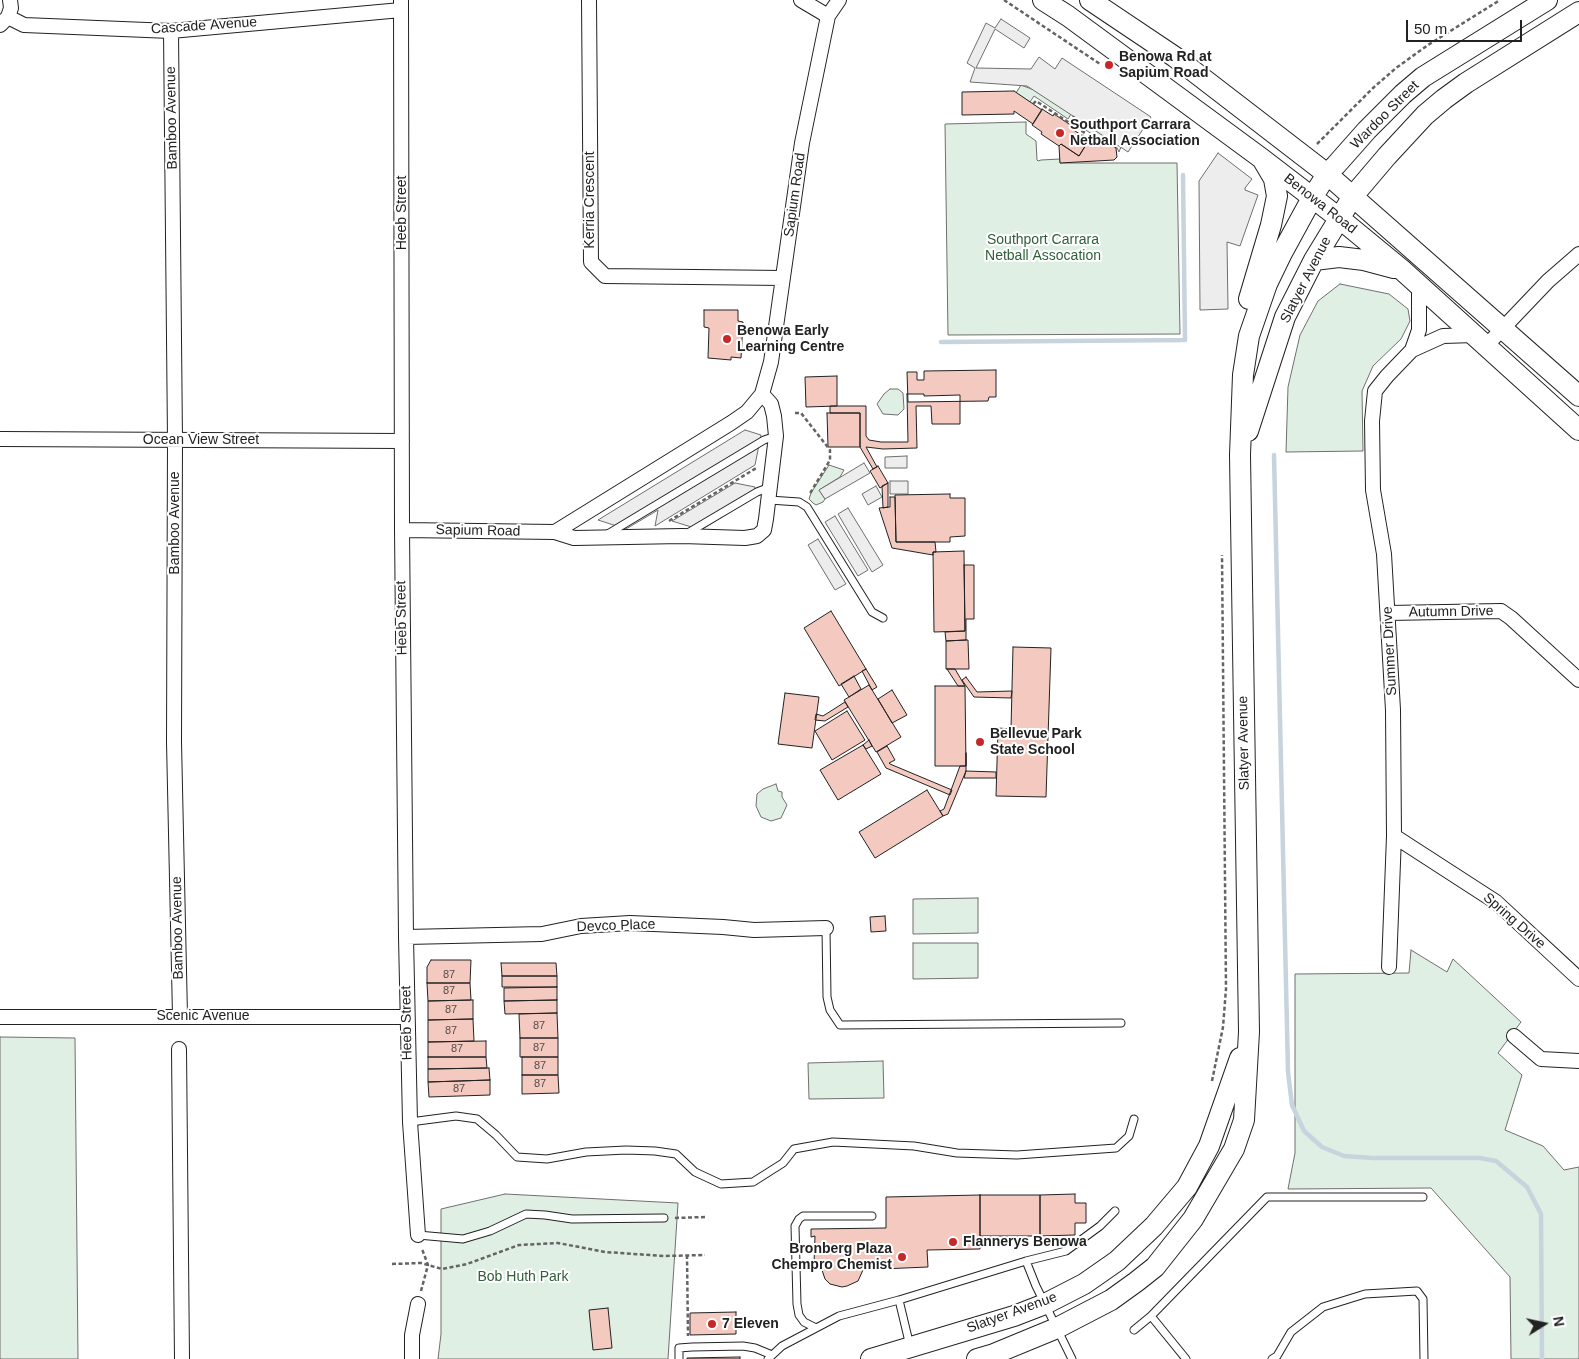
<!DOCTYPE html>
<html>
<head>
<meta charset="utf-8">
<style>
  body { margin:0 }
  #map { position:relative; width:1579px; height:1359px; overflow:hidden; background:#fff; font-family:Helvetica,sans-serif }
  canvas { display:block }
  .north { position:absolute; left:1519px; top:1299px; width:50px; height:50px; -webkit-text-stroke:4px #fff; paint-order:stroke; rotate:80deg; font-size:14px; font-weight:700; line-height:20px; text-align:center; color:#222 }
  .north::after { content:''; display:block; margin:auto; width:18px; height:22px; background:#222; clip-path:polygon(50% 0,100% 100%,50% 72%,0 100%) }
  .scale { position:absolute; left:1406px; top:20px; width:116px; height:22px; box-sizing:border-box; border:2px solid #222; border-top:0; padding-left:6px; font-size:15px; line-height:18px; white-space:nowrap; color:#222; -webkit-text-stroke:4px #fff; paint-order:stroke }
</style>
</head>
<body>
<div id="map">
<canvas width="1579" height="1359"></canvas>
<div class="north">N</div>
<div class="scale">50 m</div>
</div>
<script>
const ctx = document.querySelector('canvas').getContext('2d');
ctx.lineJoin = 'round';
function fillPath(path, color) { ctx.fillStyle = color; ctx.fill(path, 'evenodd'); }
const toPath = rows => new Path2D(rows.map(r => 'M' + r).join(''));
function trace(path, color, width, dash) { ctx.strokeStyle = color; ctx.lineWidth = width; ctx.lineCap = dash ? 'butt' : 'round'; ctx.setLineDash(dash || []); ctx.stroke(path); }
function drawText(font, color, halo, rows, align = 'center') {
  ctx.font = font + ' Helvetica,sans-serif'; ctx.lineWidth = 4; ctx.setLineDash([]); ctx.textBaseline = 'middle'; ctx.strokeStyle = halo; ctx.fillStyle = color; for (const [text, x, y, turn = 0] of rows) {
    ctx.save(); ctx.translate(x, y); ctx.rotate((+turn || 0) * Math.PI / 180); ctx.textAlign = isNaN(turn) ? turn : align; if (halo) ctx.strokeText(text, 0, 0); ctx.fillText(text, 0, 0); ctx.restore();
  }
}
const green = toPath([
  [1021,85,1034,90,1071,114,1068,119,1034,96,1030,102,1016,93,1021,85],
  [1078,119,1121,147,1119,152,1117,148,1104,140,1101,140,1075,123,1078,119],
  [1026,122,1026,134,1036,141,1037,160,1038,161,1041,160,1060,159,1060,163,1177,163,1180,334,948,335,945,124,1026,122],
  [1340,284,1389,294,1408,309,1410,321,1401,339,1373,366,1362,391,1363,451,1286,452,1288,387,1300,335,1318,301,1340,284],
  [890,389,898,389,903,393,904,409,898,415,883,414,877,404,884,394,890,389],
  [829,465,844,470,840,477,819,490,825,499,823,502,816,505,813,503,809,499,811,493,829,465],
  [776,784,778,791,782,792,782,797,787,805,781,818,771,821,761,817,756,806,757,794,763,789,776,784],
  [978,898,978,933,913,934,913,899,978,898],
  [913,943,978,943,978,978,913,979,913,943],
  [1411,950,1447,972,1453,959,1521,1022,1498,1053,1522,1075,1505,1130,1543,1146,1564,1170,1579,1167,1579,1359,1511,1359,1510,1277,1431,1188,1288,1189,1295,1153,1295,974,1409,973,1411,950],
  [0,1037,75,1038,78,1359,0,1359,0,1037],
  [883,1061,884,1098,809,1099,808,1063,883,1061],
  [505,1194,678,1203,668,1359,438,1359,441,1334,441,1209,505,1194]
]);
const parking = toPath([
  [1001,19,1030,38,1024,48,995,29,976,68,1031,69,1039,57,1055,69,1062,58,1151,117,1128,152,1027,86,970,82,975,68,967,63,986,23,995,28,1001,19],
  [1218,153,1252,179,1245,188,1245,190,1258,195,1240,246,1227,242,1228,309,1200,310,1199,181,1218,153],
  [745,430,761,435,755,465,655,526,658,510,626,529,598,520,745,430],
  [907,456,907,468,885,468,885,457,907,456],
  [864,463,870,473,825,499,819,490,864,463],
  [890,481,908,481,908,494,890,494,890,481],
  [735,483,755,487,753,498,701,530,672,521,735,483],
  [876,486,882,497,868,505,862,494,876,486],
  [848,508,883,565,872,572,838,514,848,508],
  [835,516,868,570,858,576,825,522,835,516],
  [818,539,846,584,835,590,808,545,818,539]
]);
const stream = toPath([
  [941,342,1185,340,1183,175],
  [1274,455,1288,1072,1292,1105,1304,1131,1322,1147,1344,1156,1373,1158,1480,1158,1496,1161,1527,1187,1541,1214,1542,1359]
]);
const building = toPath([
  [1014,91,1042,110,1033,124,1014,111,1014,114,962,115,962,92,1014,91],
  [1042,109,1053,116,1054,114,1069,124,1073,127,1072,129,1089,140,1079,156,1061,144,1059,146,1041,134,1042,132,1032,125,1042,109],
  [1089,140,1104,140,1116,148,1117,157,1114,160,1060,163,1059,146,1061,144,1079,156,1089,140],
  [704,310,738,310,738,321,743,322,741,358,731,357,731,360,708,358,709,328,704,327,704,310],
  [996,370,996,397,989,397,988,401,908,402,907,372,917,372,917,380,924,380,924,371,996,370],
  [837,376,837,406,806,407,805,377,837,376],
  [907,394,924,394,924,396,960,395,960,424,932,424,931,406,916,406,917,448,883,449,866,447,877,467,873,469,860,447,860,413,830,413,830,406,866,406,866,436,869,440,881,442,908,442,907,394],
  [827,413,860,413,860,447,828,447,827,413],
  [878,466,888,483,880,488,870,471,878,466],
  [888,483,888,507,883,508,882,486,888,483],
  [950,494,950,498,965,498,965,536,950,537,950,542,896,542,895,495,950,494],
  [890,497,895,497,896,542,935,542,936,552,933,552,933,555,892,548,879,508,890,507,890,497],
  [964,551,965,631,934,632,933,552,964,551],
  [964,565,974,565,974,619,966,619,966,640,946,641,945,632,965,631,964,565],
  [831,611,866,669,839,686,804,628,831,611],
  [966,640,968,640,969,669,946,669,946,641,966,640],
  [1013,647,1051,648,1046,797,996,796,998,728,1011,729,1013,647],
  [866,669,877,687,872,690,862,671,866,669],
  [947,669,955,669,965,686,958,686,947,669],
  [854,676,861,689,849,697,841,684,854,676],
  [966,677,977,692,1012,691,1011,698,974,697,962,680,966,677],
  [869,685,901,737,876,752,844,700,869,685],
  [935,686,965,686,966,766,935,766,935,686],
  [892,690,907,715,892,723,878,699,892,690],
  [785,693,819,697,812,748,778,744,785,693],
  [845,702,848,707,825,721,815,720,816,714,823,716,845,702],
  [847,711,865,740,832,760,815,731,847,711],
  [869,740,872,746,866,749,863,745,869,740],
  [863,745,881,774,838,800,820,770,863,745],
  [887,746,895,760,889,763,890,764,952,790,950,795,886,768,877,752,887,746],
  [966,753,966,771,948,814,943,816,940,811,944,809,960,766,966,766,966,753],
  [966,771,996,772,996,778,964,778,966,771],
  [927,790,943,816,875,858,859,832,927,790],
  [885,916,886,931,871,932,870,917,885,916],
  [431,960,471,960,470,983,427,983,427,967,431,960],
  [501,963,556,963,557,976,502,976,501,963],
  [502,976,557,976,557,987,502,987,502,976],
  [427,983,470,983,471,1000,428,1001,427,983],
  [557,987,557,1000,504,1001,504,988,557,987],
  [473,1000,473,1019,428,1020,428,1001,473,1000],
  [557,1000,557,1013,505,1014,504,1001,557,1000],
  [557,1013,558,1038,520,1038,519,1014,557,1013],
  [473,1019,474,1041,428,1042,428,1020,473,1019],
  [520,1038,558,1038,558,1057,520,1057,520,1038],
  [486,1041,486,1057,428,1057,428,1042,486,1041],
  [428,1057,486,1057,487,1068,428,1069,428,1057],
  [522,1057,558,1057,558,1075,522,1075,522,1057],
  [489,1068,490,1080,428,1082,428,1069,489,1068],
  [522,1075,558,1075,559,1093,522,1094,522,1075],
  [490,1080,490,1095,429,1097,428,1082,490,1080],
  [1075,1194,1075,1203,1086,1203,1086,1223,1075,1223,1075,1235,1040,1236,1040,1195,1075,1194],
  [980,1195,1040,1195,1040,1236,980,1236,980,1195],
  [980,1195,980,1249,927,1250,928,1267,881,1269,880,1264,863,1264,863,1270,858,1281,847,1286,842,1287,830,1284,825,1279,820,1264,814,1264,815,1236,811,1237,811,1229,886,1228,886,1197,980,1195],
  [608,1308,612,1348,593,1350,589,1310,608,1308],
  [736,1312,736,1334,690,1335,690,1313,736,1312],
  [740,1357,740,1359,687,1359,687,1358,740,1357]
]);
const path = toPath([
  [1004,0,1100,64],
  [1033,104,1036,101,1085,133,1083,136],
  [1070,123,1074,116],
  [1317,144,1373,88,1396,68,1428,45,1500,0],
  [795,413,801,413,830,450,830,460,809,495],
  [669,521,758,467],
  [1212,1081,1223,1027,1226,989,1222,555],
  [675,1218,705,1217],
  [687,1255,688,1336],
  [392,1264,421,1263,442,1269,467,1264,519,1245,558,1243,605,1252,664,1256,705,1255],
  [421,1291,428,1265,422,1249]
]);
const lane = toPath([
  [769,500,799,502,807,507,872,612,883,618],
  [686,534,757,492,770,487],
  [606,535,764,440,776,436],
  [826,928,827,997,830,1010,840,1025,1121,1023],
  [410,1122,456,1116,477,1119,496,1135,517,1157,547,1159,586,1152,626,1150,655,1151,676,1154,695,1172,721,1184,753,1182,783,1163,794,1149,833,1142,914,1146,957,1153,1017,1155,1116,1148,1129,1136,1134,1119],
  [418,1235,463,1239,490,1231,526,1214,545,1215,572,1219,664,1218],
  [1026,1261,1036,1286,1072,1359],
  [899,1300,910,1346],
  [1151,1316,1267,1197,1423,1197],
  [816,1328,804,1322,799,1315,797,1304,795,1226,799,1219,803,1216,872,1216],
  [1134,1330,1151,1316,1186,1359],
  [679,1359,679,1348,692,1347,743,1346,755,1348,772,1355],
  [768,1359,782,1346,839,1316,899,1300,1026,1261,1066,1251,1100,1226,1115,1211],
  [1272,1359,1277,1356,1291,1332,1323,1307,1365,1294,1417,1291,1423,1299,1424,1359]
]);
const street = toPath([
  [401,0,402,530,406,937,410,1122,418,1235],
  [589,0,591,262,605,276,783,278],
  [801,0,828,16],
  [8,17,24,25,171,31,401,10],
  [0,25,8,17,11,8,10,0],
  [171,31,175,440,174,742,180,1016],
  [1487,345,1548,281,1579,254],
  [1412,350,1419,330,1419,285],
  [0,439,402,441],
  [402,530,555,532,731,423,747,412,762,394,771,362,802,143,828,16,839,0],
  [555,532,574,538,682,536,745,538,757,536,764,530,766,519,776,436,774,416,771,404,762,394],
  [1388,613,1501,611,1511,618,1579,680],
  [1394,836,1496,902,1579,979],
  [406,937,542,934,581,926,630,923,723,927,754,930,826,928],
  [1389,967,1394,836,1393,710,1384,554,1373,490,1372,421,1375,391,1387,376,1412,350,1443,336,1475,335],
  [0,1017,407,1017],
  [1514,1036,1541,1059,1579,1061],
  [179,1049,182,1359],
  [412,1359,412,1335,418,1304]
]);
const secondary = toPath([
  [1043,0,1068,16,1261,158,1339,218,1401,269,1579,430],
  [1090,0,1175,57,1327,174,1579,396],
  [1314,260,1339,257,1364,260,1394,268],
  [1249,299,1271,225,1277,196,1274,179,1264,162],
  [1248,431,1285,317,1314,260,1353,196,1387,156,1425,115,1444,99,1466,83,1579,12],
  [871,1359,1014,1316,1045,1304,1084,1284,1117,1261,1154,1226,1187,1187,1209,1146,1240,1058],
  [977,1359,994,1354,1057,1328,1111,1300,1136,1282,1155,1267,1193,1219,1234,1149,1244,1120,1249,1032,1240,455,1243,375,1249,336,1267,284,1282,253,1312,198,1327,174,1336,165,1367,130,1403,94,1423,77,1547,0]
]);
const markers = [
  [1109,65,5,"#c62828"],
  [1060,133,5,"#c62828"],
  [727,339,5,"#c62828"],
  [980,742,5,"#c62828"],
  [953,1242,5,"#c62828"],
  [902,1257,5,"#c62828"],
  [712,1324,5,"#c62828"]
];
const numberNames = [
  ["87",449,975],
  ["87",449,991],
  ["87",451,1010],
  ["87",539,1026],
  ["87",451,1031],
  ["87",539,1048],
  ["87",457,1049],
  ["87",540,1066],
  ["87",540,1084],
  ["87",459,1089]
];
const streetNames = [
  ["Cascade Avenue",204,26,-4],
  ["Wardoo Street",1385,115,-45],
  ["Bamboo Avenue",172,118,-91],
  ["Sapium Road",795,195,-82],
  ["Kerria Crescent",590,200,-90],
  ["Benowa Road",1320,204,38],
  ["Heeb Street",402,213,-90],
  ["Slatyer Avenue",1306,280,-63],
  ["Ocean View Street",201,440],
  ["Bamboo Avenue",175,523,-90],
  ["Sapium Road",478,531,1],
  ["Autumn Drive",1451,612,-1],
  ["Heeb Street",402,618,-91],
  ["Summer Drive",1390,651,-93],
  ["Slatyer Avenue",1244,743,-91],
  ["Spring Drive",1514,921,41],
  ["Devco Place",616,926,-2],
  ["Bamboo Avenue",178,928,-91],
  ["Scenic Avenue",203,1016],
  ["Heeb Street",407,1023,-91],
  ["Slatyer Avenue",1012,1313,-20]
];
const poiNames = [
  ["Benowa Rd at",1119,57],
  ["Sapium Road",1119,73],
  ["Southport Carrara",1070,125],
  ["Netball Association",1070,141],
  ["Benowa Early",737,331],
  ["Learning Centre",737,347],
  ["Bellevue Park",990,734],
  ["State School",990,750],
  ["Flannerys Benowa",963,1242],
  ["Bronberg Plaza",892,1249,"right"],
  ["Chempro Chemist",892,1265,"right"],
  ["7 Eleven",722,1324]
];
const parkNames = [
  ["Southport Carrara",1043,240],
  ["Netball Assocation",1043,256],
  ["Bob Huth Park",523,1277]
];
fillPath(green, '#e0efe3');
trace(green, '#6f6f6f', 1);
fillPath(parking, '#ededed');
trace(parking, '#6f6f6f', 1);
trace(stream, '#c7d3dd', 4.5);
fillPath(building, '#f3c9c0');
trace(building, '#222', 1);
trace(lane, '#222', 9);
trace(street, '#222', 16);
trace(secondary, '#222', 22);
trace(path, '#646464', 2.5, [4, 2.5]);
trace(lane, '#fff', 7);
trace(street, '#fff', 14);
trace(secondary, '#fff', 20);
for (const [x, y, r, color] of markers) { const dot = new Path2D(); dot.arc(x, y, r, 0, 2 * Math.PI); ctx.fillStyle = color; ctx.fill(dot); trace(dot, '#fff', 2); }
drawText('11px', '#564c4a', null, numberNames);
drawText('14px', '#222', '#fff', streetNames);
drawText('bold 14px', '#222', '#fff', poiNames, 'left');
drawText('14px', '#2f5e38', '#fff', parkNames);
</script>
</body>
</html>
